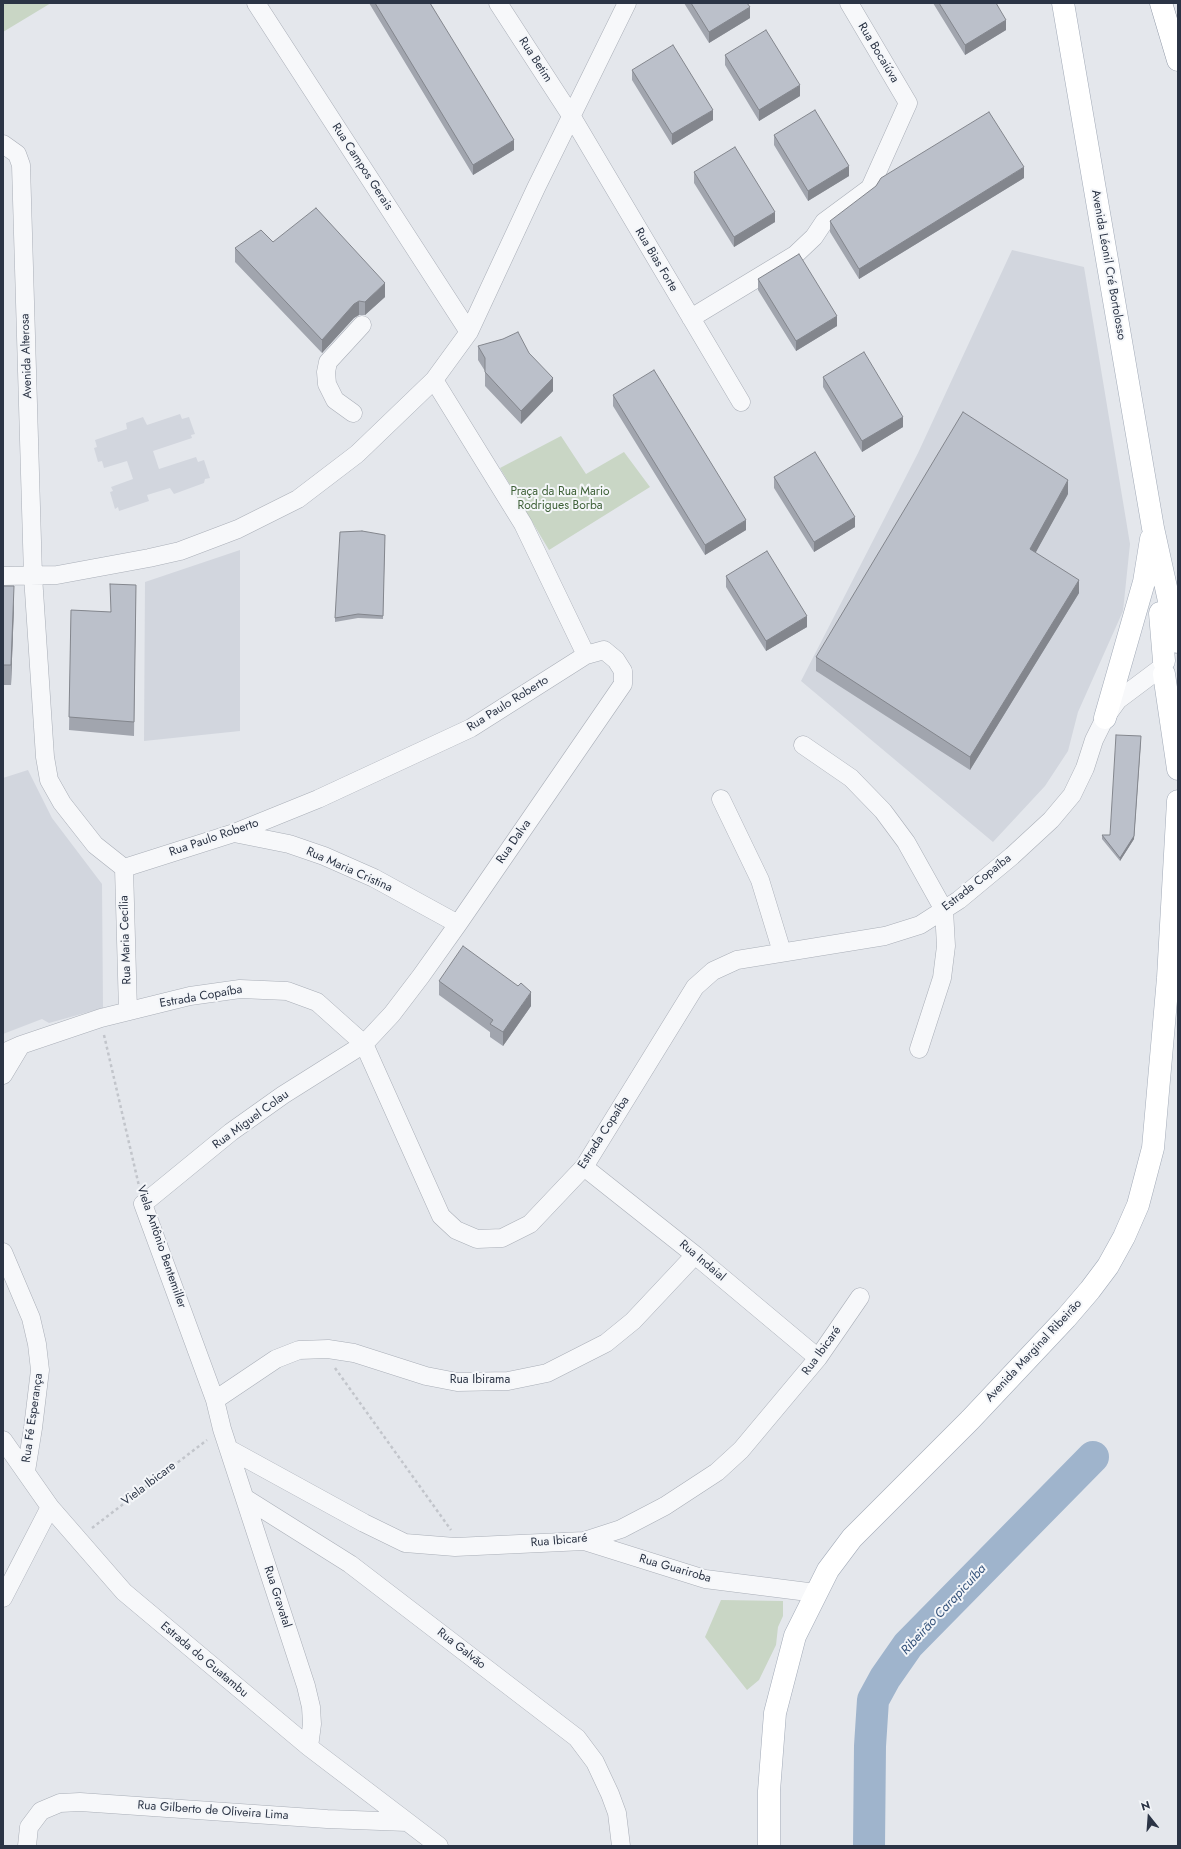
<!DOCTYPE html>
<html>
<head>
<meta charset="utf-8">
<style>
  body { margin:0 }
  #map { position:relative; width:1181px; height:1849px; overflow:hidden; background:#e4e7ec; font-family:Jost,sans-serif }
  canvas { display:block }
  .frame { position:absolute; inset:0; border:4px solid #2b3445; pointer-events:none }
  .north { position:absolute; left:1129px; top:1797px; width:40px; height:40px; -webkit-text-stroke:3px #f4f6f9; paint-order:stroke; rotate:343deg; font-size:11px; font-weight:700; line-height:16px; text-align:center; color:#2b3445 }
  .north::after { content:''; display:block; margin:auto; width:14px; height:18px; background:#2b3445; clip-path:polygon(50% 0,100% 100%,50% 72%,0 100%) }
</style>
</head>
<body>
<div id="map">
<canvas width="1181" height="1849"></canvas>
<div class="frame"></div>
<div class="north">N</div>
</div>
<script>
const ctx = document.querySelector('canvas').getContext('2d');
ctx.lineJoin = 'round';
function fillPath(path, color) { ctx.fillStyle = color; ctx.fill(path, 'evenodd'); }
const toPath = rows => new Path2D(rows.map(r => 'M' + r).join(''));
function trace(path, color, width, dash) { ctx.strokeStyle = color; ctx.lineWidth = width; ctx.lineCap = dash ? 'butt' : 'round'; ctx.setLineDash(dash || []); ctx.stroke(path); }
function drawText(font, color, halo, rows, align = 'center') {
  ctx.font = font + ' Jost,sans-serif'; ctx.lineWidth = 4; ctx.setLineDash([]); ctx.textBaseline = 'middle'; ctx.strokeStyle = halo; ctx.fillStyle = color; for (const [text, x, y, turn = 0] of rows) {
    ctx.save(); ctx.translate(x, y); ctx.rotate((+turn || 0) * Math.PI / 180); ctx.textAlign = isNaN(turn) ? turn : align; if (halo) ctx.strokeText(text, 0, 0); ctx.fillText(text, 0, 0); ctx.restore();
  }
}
const built = toPath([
  [1012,250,1084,267,1130,544,1123,611,1078,712,1068,751,1045,786,993,842,801,681,918,453],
  [180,414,182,419,189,417,195,434,191,435,192,438,153,451,159,469,196,457,198,462,204,460,210,478,205,479,204,483,174,494,170,488,147,495,149,501,119,511,118,507,115,509,110,492,113,491,111,487,133,479,127,461,104,468,102,461,98,462,94,448,97,447,95,440,127,429,126,423,143,417,147,425],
  [240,550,240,731,144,741,145,582],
  [28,770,52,818,102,884,103,1008,49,1023,42,1019,3,1034,3,778]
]);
const green = toPath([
  [3,3,51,3,3,32],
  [561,436,586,474,624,452,650,487,549,550,500,468],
  [721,1600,783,1601,783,1616,778,1627,776,1645,759,1680,747,1690,705,1637]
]);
const river = toPath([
  [869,1846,870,1746,873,1700,885,1678,908,1645,1093,1457]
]);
const path = toPath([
  [104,1035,139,1186],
  [335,1368,451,1530],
  [92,1528,207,1440]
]);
const minor = toPath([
  [256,3,469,332],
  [498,3,572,117,741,402],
  [3,144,17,154,21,165,33,576,45,757,49,780,62,803,95,845,124,868],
  [691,318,795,255,814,237,824,222,870,188,908,103,849,3],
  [434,380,523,524,586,655],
  [353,413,335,400,327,384,326,372,328,362,362,325],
  [3,576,57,575,149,558,180,551,238,529,298,499,357,454,434,380,469,332,536,188,627,3],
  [803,745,851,778,883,811,906,842,944,910,946,946,942,978,919,1049],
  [721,799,760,880,782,952],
  [234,833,289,844,324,856,374,878,458,924],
  [124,868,234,833,318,799,471,728,586,655,604,650,616,660,623,671,623,684,458,924,421,976,392,1014,364,1044,283,1095,231,1132,143,1204,215,1400,222,1429,306,1686,311,1707,312,1724,309,1747],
  [124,868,128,1011],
  [3,1053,21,1045,101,1018,190,996,240,989,287,991,317,1002,364,1044,441,1216,456,1230,477,1239,502,1238,530,1224,584,1167,695,987,713,971,737,960,885,936,920,925,959,900,1012,856,1051,820,1072,795,1085,768,1094,740,1105,718,1118,700,1162,667],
  [3,1075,21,1045],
  [584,1167,695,1255,818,1358],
  [3,1252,31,1318,37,1344,40,1370,33,1428,26,1471],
  [215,1400,276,1359,299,1350,328,1349,354,1353,426,1376,457,1382,508,1381,547,1373,606,1343,633,1321,695,1255],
  [3,1440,50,1507,124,1592,309,1747,439,1846],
  [229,1449,364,1523,405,1543,455,1547,584,1541,621,1529,665,1506,717,1472,741,1450,818,1358,860,1297],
  [245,1498,350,1564,577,1738,595,1762,610,1794,617,1813,621,1846],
  [584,1541,705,1579,816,1593],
  [3,1598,50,1507],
  [27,1846,29,1827,41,1811,60,1803,80,1802,327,1819,407,1822]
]);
const major = toPath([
  [1063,3,1153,528,1178,642],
  [1160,613,1164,661],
  [1164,674,1178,769],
  [1105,718,1144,582,1151,539],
  [769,1846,769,1791,775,1713,795,1636,828,1570,852,1538,970,1420,1066,1318,1090,1290,1108,1266,1124,1237,1138,1205,1153,1148,1168,978,1178,801]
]);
const highway = toPath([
  [1161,3,1178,60]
]);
const wall = toPath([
  [369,3,430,3,514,150,473,175],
  [684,3,747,3,750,18,709,43],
  [933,3,996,3,1006,30,965,55],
  [725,55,800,96,759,121,725,65],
  [632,70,713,120,672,145,632,80],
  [774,135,849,176,808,201,774,145],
  [694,172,775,222,734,247,694,183],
  [1024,178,859,279,830,232,830,221],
  [273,242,385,297,365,315,359,315,354,318,322,353,235,262,235,248],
  [758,279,837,326,796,351,758,290],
  [478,346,529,353,553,391,521,424,485,386,485,371,478,360],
  [823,377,903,427,862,452,823,387],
  [613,395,746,530,705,555,613,406],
  [774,477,855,527,814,552,774,488],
  [1068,494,1035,553,1079,593,970,770,816,671,816,657],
  [385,535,383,619,358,618,335,622,335,618],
  [726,576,807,627,766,651,726,587],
  [136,585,134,736,69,730,71,610,110,612],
  [3,586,14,606,11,685,3,685],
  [1102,835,1134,839,1120,861,1102,839],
  [439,981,531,1006,503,1046,490,1037,490,1032,439,995]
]);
const shadedWall = toPath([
  [750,7,750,18,709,43,709,32],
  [1006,20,1006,30,965,55,965,45],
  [800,85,800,96,759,121,759,110],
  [713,110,713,120,672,145,672,134],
  [514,140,514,150,473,175,473,165],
  [849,166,849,176,808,201,808,191],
  [1024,167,1024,178,859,279,859,269],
  [775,212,775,222,734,247,734,237],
  [385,283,385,297,365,315,365,302],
  [359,301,359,315,354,318,322,353,322,340,354,304],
  [837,316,837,326,796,351,796,341],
  [553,378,553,391,521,424,521,411],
  [903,417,903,427,862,452,862,441],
  [1068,480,1068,494,1030,563,1030,549],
  [855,517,855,527,814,552,814,542],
  [746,520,746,530,705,555,705,545],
  [1079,580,1079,593,970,770,970,757],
  [14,586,14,606,11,685,11,665],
  [807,616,807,627,766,651,766,641],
  [1141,740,1134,839,1120,861,1120,858],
  [531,992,531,1006,503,1046,503,1032]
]);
const building = toPath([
  [375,3,430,3,514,140,473,165,375,3],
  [691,3,747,3,750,7,709,32,691,3],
  [939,3,996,3,1006,20,965,45,939,3],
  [766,30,800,85,759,110,725,55,766,30],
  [673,45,713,110,672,134,632,70,673,45],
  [815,110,849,166,808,191,774,135,815,110],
  [989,112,1024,167,859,269,830,221,876,186,881,178,989,112],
  [735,147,775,212,734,237,694,172,735,147],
  [316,208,385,283,365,302,359,301,354,304,322,340,235,248,261,230,273,242,316,208],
  [799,254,837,316,796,341,758,279,799,254],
  [518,332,529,353,553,378,521,411,485,372,485,358,478,346,503,339,518,332],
  [864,352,903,417,862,441,823,377,864,352],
  [654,370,746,520,705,545,613,395,654,370],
  [963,412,1068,480,1030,549,1079,580,970,757,816,657,963,412],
  [815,452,855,517,814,542,774,477,815,452],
  [362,531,385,535,383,616,358,614,335,618,340,532,362,531],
  [767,551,807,616,766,641,726,576,767,551],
  [110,584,136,585,134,722,69,717,71,610,111,612,110,584],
  [3,586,14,586,11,665,3,665,3,586],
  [1116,735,1141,736,1134,836,1120,858,1102,835,1110,835,1116,735],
  [463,946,518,986,521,983,531,992,503,1032,490,1024,493,1020,439,981,463,946]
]);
const streetNames = [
  ["Rua Bocaiúva",878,53,59],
  ["Rua Betim",535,60,57],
  ["Rua Campos Gerais",362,167,57],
  ["Rua Bias Forte",656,260,59],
  ["Avenida Léonil Cré Bortolosso",1108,265,80],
  ["Avenida Alterosa",27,356,-92],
  ["Rua Paulo Roberto",508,704,-32],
  ["Rua Paulo Roberto",214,838,-19],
  ["Rua Dalva",514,842,-55],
  ["Rua Maria Cristina",349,870,24],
  ["Estrada Copaíba",977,883,-38],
  ["Rua Maria Cecília",126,940,-92],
  ["Estrada Copaíba",201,997,-10],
  ["Rua Miguel Colau",251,1120,-36],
  ["Estrada Copaíba",604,1133,-57],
  ["Viela Antônio Bentemiller",161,1247,71],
  ["Rua Indaial",702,1261,40],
  ["Rua Ibicaré",822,1351,-54],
  ["Avenida Marginal Ribeirão",1034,1351,-47],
  ["Rua Ibirama",480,1380],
  ["Rua Fé Esperança",33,1418,-82],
  ["Viela Ibicare",149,1484,-37],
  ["Rua Ibicaré",559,1541,-5],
  ["Rua Guariroba",675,1569,16],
  ["Rua Gravatal",277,1597,72],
  ["Rua Galvão",461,1649,38],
  ["Estrada do Guatambu",204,1660,40],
  ["Rua Gilberto de Oliveira Lima",213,1811,4]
];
const parkNames = [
  ["Praça da Rua Mario",560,492],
  ["Rodrigues Borba",560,506]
];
const waterNames = [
  ["Ribeirão Carapicuíba",944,1610,-47]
];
fillPath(built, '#d2d6de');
fillPath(green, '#c9d6c5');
trace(river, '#9fb4cc', 32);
trace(minor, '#a9aeb7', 19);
trace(major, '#a3abb8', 23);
trace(highway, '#8b94a3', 23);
trace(path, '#c2c5cb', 2.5, [3, 3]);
trace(minor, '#f7f8fa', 18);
trace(major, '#fff', 22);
trace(highway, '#fff', 22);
fillPath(wall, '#a1a5ae');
fillPath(shadedWall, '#83868d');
fillPath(building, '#bbc0ca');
trace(building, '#83868d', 1);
drawText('12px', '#2b3445', '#f4f6f9', streetNames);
drawText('12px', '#3f6138', '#f4f6f9', parkNames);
drawText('italic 13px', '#34527a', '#f4f6f9', waterNames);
</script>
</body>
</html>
